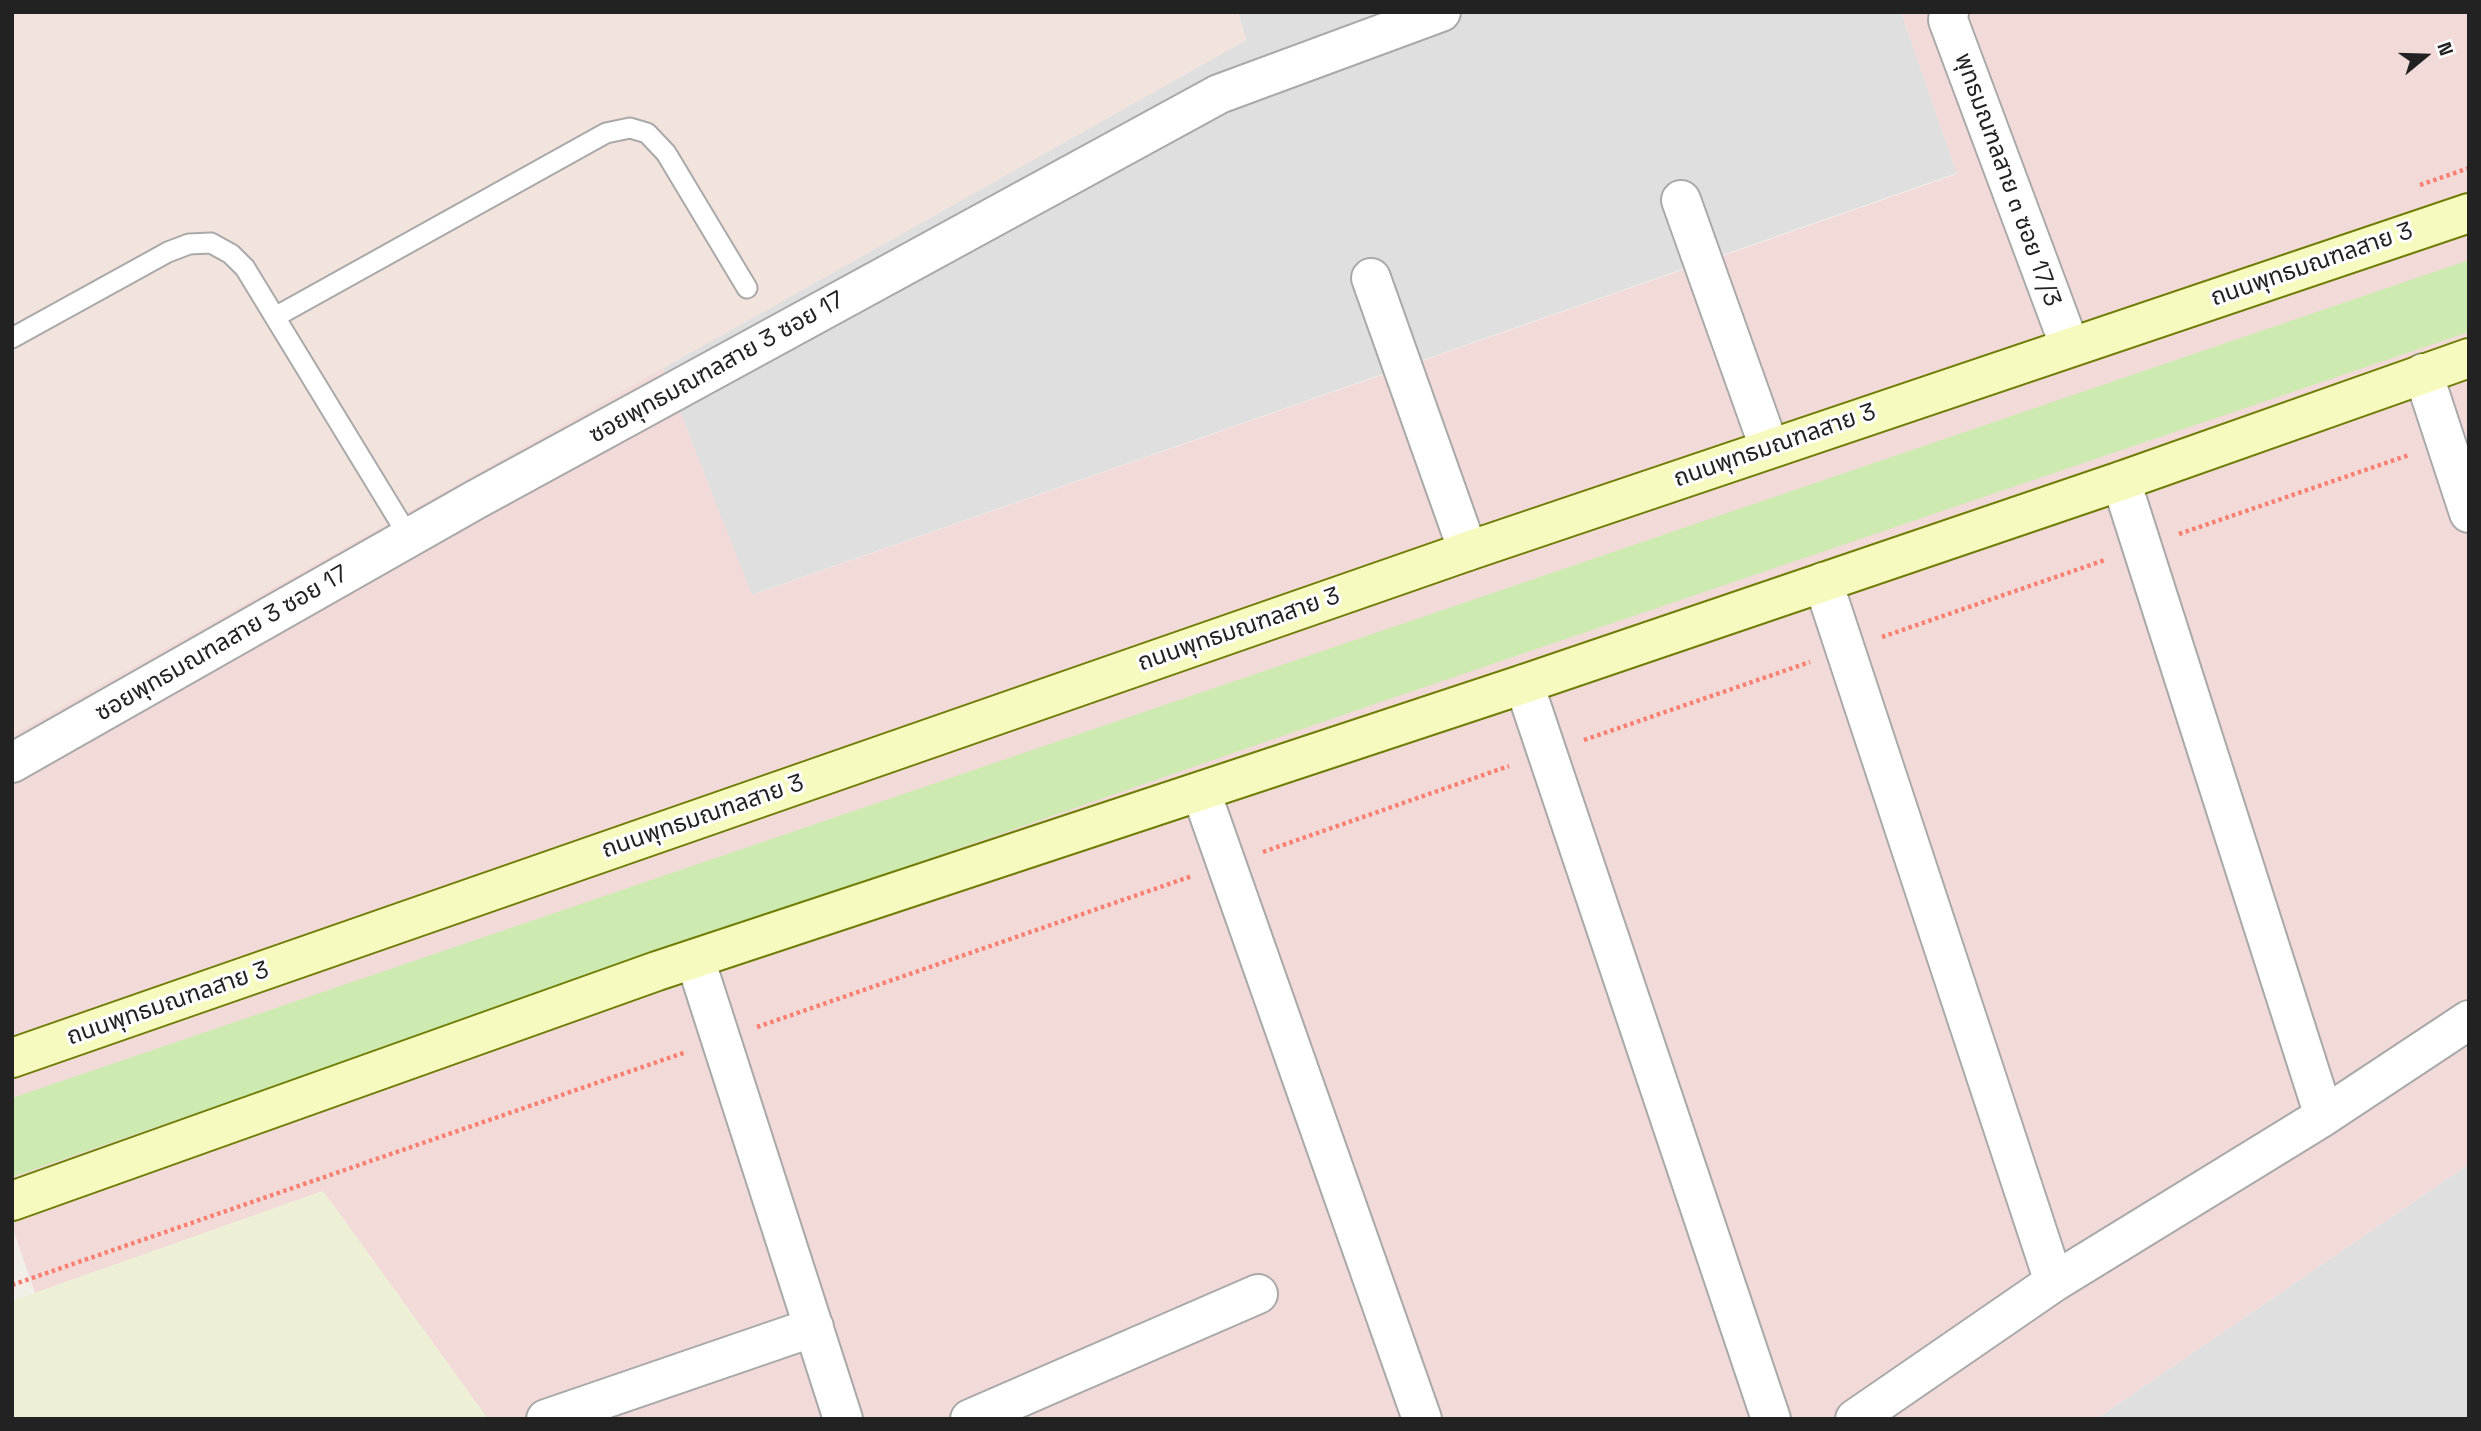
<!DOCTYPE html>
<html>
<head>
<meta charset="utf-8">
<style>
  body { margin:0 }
  #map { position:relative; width:2481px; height:1431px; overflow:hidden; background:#f2efe9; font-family:"Space Grotesk",sans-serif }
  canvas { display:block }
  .frame { position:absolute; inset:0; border:14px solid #222; pointer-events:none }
  .north { position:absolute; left:2390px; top:21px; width:70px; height:70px; -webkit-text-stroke:5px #fff; paint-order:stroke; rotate:71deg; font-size:19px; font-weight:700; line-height:28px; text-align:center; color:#222 }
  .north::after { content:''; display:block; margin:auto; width:24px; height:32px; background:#222; clip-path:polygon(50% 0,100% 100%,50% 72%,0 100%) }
</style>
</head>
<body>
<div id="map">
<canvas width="2481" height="1431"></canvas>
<div class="frame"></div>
<div class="north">N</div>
</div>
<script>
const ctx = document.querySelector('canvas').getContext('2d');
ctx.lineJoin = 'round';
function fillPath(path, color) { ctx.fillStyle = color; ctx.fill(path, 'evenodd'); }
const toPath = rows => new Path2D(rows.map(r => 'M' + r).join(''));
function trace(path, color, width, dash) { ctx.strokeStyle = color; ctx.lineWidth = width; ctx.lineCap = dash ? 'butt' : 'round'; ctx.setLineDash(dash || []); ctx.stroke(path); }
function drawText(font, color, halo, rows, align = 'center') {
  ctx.font = font + ' "Space Grotesk","Noto Sans Thai",sans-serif'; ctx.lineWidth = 6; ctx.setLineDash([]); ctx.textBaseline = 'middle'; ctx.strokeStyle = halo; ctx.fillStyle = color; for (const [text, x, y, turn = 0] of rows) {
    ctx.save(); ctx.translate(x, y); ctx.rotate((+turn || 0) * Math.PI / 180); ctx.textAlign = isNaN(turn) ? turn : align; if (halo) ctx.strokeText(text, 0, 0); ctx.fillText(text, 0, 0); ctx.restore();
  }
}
const residential = toPath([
  [1238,12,1901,12,1957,173,751,595,663,368,1246,40],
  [2469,1164,2469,1419,2096,1419]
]);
const commercial = toPath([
  [1901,12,2469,12,2469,1164,2096,1419,488,1419,323,1191,35,1293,12,1226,12,719,663,368,752,595,1957,174]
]);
const military = toPath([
  [12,12,1238,12,1246,40,12,735]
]);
const farmland = toPath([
  [323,1191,488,1419,12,1419,12,1301]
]);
const grass = toPath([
  [2469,260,2469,332,1366,707,12,1177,12,1098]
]);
const path = toPath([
  [2420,185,2469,168],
  [2179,534,2409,455],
  [1882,637,2105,560],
  [1584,740,1810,662],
  [1263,852,1509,766],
  [757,1027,1192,876],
  [12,1285,686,1052]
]);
const service = toPath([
  [275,317,606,133,630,128,647,133,666,153,747,288],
  [12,338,168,252,189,244,211,243,231,254,245,268,409,537]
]);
const minor = toPath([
  [1949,12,1948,20,2070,347],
  [1681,200,1769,447],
  [1371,278,1468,551],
  [2423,373,2469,513],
  [2121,481,2324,1116],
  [1823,582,2054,1282],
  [1524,684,1771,1419],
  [12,763,475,500,1219,94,1441,12],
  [1201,792,1422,1419],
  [695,959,843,1419],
  [546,1419,814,1327],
  [970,1419,1258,1294],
  [1855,1419,2054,1282,2324,1116,2469,1020]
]);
const secondary = toPath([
  [12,1058,1468,551,2469,213],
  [12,1201,657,971,1524,684,2121,481,2469,358]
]);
const streetNames = [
  ["พุทธมณฑลสาย ๓ ซอย 17/3",2007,180,70],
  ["ถนนพุทธมณฑลสาย 3",2312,265,-19],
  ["ซอยพุทธมณฑลสาย 3 ซอย 17",717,368,-29],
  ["ถนนพุทธมณฑลสาย 3",1775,446,-19],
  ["ถนนพุทธมณฑลสาย 3",1239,630,-19],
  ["ซอยพุทธมณฑลสาย 3 ซอย 17",222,644,-30],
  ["ถนนพุทธมณฑลสาย 3",703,817,-19],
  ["ถนนพุทธมณฑลสาย 3",168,1004,-19]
];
fillPath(residential, '#e0dfdf');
fillPath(commercial, '#f2dad9');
fillPath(military, '#f3e3dd');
fillPath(farmland, '#eef0d5');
fillPath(grass, '#cdebb0');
trace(service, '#a9a9a9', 23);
trace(minor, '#a9a9a9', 42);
trace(secondary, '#707d05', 42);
trace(path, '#fa8072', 4.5, [3.5, 3.5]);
trace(service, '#fff', 19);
trace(minor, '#fff', 38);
trace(secondary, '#f7fabf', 38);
drawText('24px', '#222', '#fff', streetNames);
</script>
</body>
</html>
